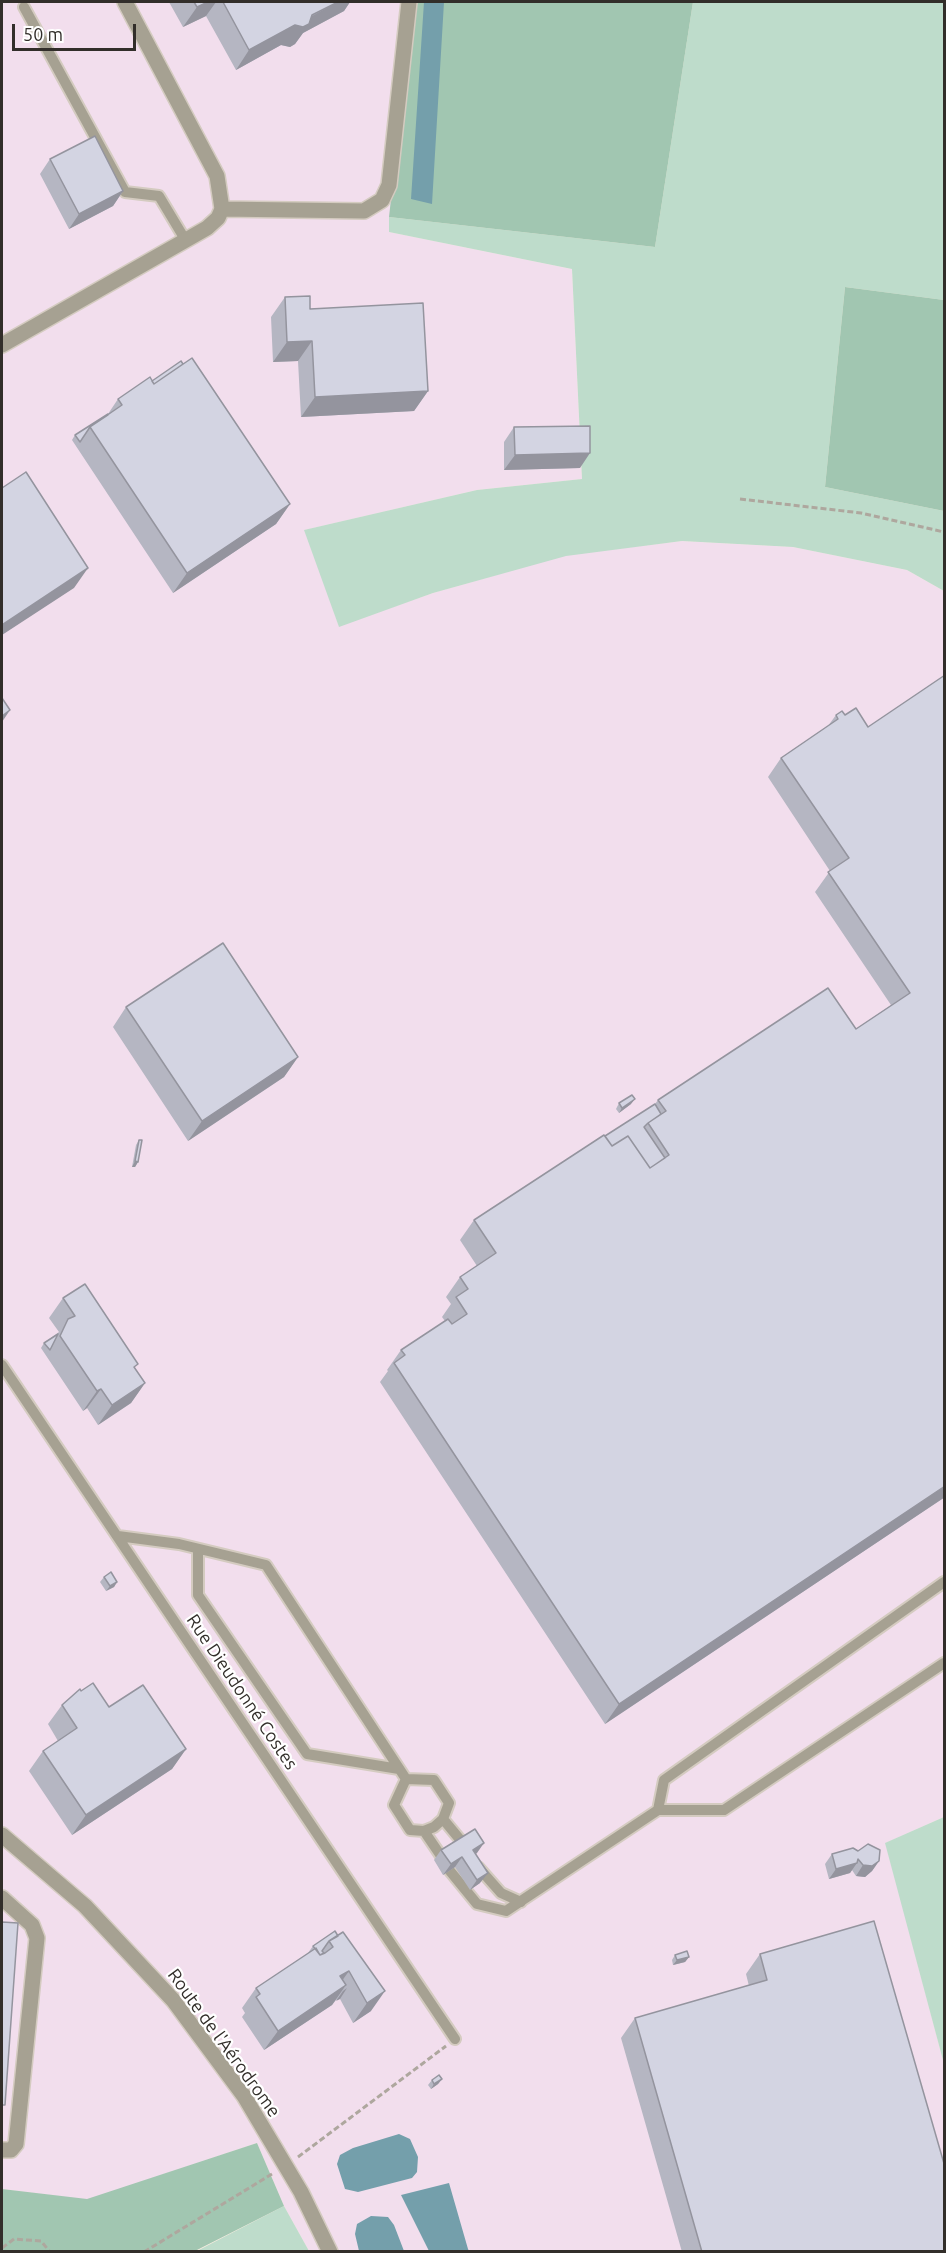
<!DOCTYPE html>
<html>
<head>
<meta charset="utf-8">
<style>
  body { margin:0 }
  #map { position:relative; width:946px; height:2253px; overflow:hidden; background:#f7ede1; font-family:Ubuntu,sans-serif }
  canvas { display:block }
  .frame { position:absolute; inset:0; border:3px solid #322e2a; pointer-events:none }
  .scale { position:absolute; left:12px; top:24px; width:124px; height:27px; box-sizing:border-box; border:3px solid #322e2a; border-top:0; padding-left:8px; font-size:18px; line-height:21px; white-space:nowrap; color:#322e2a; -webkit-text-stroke:4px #fff; paint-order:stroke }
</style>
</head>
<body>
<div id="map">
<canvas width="946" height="2253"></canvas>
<div class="frame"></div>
<div class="scale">50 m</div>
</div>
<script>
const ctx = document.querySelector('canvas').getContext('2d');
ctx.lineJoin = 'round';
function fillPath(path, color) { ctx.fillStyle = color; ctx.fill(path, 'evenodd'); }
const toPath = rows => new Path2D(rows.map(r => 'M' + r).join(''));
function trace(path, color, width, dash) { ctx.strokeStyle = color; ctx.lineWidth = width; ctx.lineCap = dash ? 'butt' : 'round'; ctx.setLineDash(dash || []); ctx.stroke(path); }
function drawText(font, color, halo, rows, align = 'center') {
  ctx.font = font + ' Ubuntu,sans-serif'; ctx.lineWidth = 4.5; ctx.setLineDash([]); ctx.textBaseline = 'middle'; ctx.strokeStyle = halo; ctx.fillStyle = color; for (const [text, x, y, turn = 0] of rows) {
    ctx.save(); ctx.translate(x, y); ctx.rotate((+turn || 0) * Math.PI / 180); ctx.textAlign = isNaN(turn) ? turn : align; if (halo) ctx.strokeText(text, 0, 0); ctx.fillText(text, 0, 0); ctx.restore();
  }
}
const industrial = toPath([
  [2,2,413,2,389,232,572,269,582,479,477,490,305,530,339,626,433,593,566,555,682,541,793,547,907,570,944,591,944,1817,886,1843,944,2064,944,2251,309,2251,284,2206,257,2143,87,2200,2,2189]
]);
const green = toPath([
  [693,2,944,2,944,300,845,287,825,487,944,511,944,591,907,570,793,547,682,541,566,556,433,593,339,627,304,530,477,490,582,479,572,269,389,232,389,217,655,247],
  [944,1817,944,2064,885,1843],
  [284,2206,309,2251,195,2252]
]);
const forest = toPath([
  [413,2,693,2,655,247,389,217],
  [845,287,944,300,944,511,825,487],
  [257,2143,284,2206,195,2251,2,2252,2,2189,87,2199]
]);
const water = toPath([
  [424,2,444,2,432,204,411,199],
  [399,2134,410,2139,418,2157,417,2172,412,2178,358,2192,345,2189,337,2164,340,2155,353,2148],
  [449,2183,468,2249,469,2251,429,2251,401,2195],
  [371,2216,388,2217,394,2225,404,2251,359,2251,355,2234,357,2224]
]);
const path = toPath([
  [740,499,861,513,944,532],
  [298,2157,446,2046],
  [2,2248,14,2239,41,2241,50,2252],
  [144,2252,272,2174]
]);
const service = toPath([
  [24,7,125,192,159,196,186,241],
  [2,1365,455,2039],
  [118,1536,179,1544,266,1565,406,1779],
  [198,1549,198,1595,307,1754,399,1769],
  [406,1779,434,1780,449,1803,443,1819,434,1827,424,1831,410,1830,394,1805,406,1779],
  [658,1810,664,1780,944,1582],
  [443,1819,462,1842],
  [424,1831,441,1856],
  [478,1867,501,1893,521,1902],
  [450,1871,477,1904,506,1911,658,1810,724,1810,944,1663]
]);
const minor = toPath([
  [222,209,364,211,382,200,389,185,409,2],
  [2,345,207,228,218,218,222,209,217,176,125,2],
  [2,1898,32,1925,37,1938,16,2144,11,2150,2,2150]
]);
const tertiary = toPath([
  [2,1835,85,1906,173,2000,244,2096,301,2192,330,2252]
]);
const wall = toPath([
  [169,2,350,2,344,11,303,33,295,44,290,47,281,45,236,70,206,16,183,27],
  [50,159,123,191,113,206,69,229,40,174],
  [285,297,310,309,428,391,414,411,301,417,298,361,273,362,271,317],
  [152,381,290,504,276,524,173,593,72,440,75,435,108,414,118,399],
  [514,427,580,468,504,470,504,442],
  [945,675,945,1497,605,1724,380,1382,388,1371,387,1370,401,1350,445,1321,442,1317,451,1304,446,1297,460,1277,477,1266,460,1240,474,1220,655,1104,658,1100,856,1029,891,1005,815,892,830,871,768,777,781,758,828,726,836,715,845,715,868,727],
  [126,1007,298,1057,284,1077,188,1141,113,1027],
  [619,1103,631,1104,619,1113,616,1109],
  [139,1140,138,1162,135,1167,132,1167,136,1145],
  [63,1298,135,1369,145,1383,131,1403,98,1425,87,1408,83,1411,41,1348,44,1343,59,1332,49,1318],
  [104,1577,117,1582,114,1587,106,1591,100,1582],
  [81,1691,186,1749,172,1769,72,1835,29,1771,43,1751,58,1741,48,1724,62,1705],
  [441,1850,477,1853,475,1854,480,1883,470,1890,455,1867,443,1875,434,1860],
  [832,1854,879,1861,872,1871,865,1877,856,1876,852,1870,850,1873,829,1879,825,1864],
  [335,1931,371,2011,353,2023,340,1999,336,2000,332,2005,264,2050,242,2017,245,2013,242,2008,256,1988,308,1953,313,1946],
  [760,1954,945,2252,682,2252,621,2038,635,2018,749,1986,746,1974],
  [675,1955,689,1957,685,1962,673,1965,672,1960],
  [442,2079,438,2084,431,2089,428,2085,432,2080]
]);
const shadedWall = toPath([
  [208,2,216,2,206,16,183,27,197,7],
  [338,2,350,2,344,11,303,33,295,44,290,47,281,45,236,70,249,50],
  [123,191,113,206,69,229,79,214],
  [312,341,298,361,273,362,287,342],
  [428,391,414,411,301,417,315,397],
  [590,453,580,468,504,470,515,455],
  [290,504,276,524,173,593,187,573],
  [88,568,74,588,2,635,2,625],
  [10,710,2,722,2,716],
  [298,1057,284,1077,188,1141,202,1121],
  [635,1099,631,1104,619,1113,622,1108],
  [135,1161,138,1162,135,1167,132,1167],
  [145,1383,131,1403,98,1425,112,1405],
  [101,1389,87,1408,83,1411,97,1391],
  [945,1486,945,1497,605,1724,619,1704],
  [117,1582,114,1587,106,1591,110,1586],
  [186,1749,172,1769,72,1835,86,1815],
  [484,1843,477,1853,465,1861,473,1850],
  [462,1857,455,1867,443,1875,451,1864],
  [879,1861,872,1871,865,1877,856,1876,863,1865],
  [857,1863,850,1873,829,1879,836,1869],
  [488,1873,480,1883,470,1890,477,1880],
  [689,1957,685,1962,673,1965,677,1960],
  [349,1971,339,1985,340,1976],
  [346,1985,332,2005,264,2050,278,2031],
  [347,1988,340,1999,336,2001,343,1991],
  [385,1991,371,2011,353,2023,367,2003],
  [442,2079,438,2084,431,2089,434,2084]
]);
const building = toPath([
  [194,2,208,2,197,7,194,2],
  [223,2,338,2,312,15,309,24,303,27,295,25,249,50,223,2],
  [95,136,123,191,79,214,50,159,95,136],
  [310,296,310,309,423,303,428,391,315,397,312,341,287,342,285,297,310,296],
  [192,358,290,504,187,573,90,427,122,405,118,399,150,377,154,384,192,358],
  [181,361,183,364,154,384,152,381,181,361],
  [108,414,108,415,90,427,80,442,75,435,108,414],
  [590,426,590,453,515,455,514,427,590,426],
  [26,472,88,568,2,625,2,488,26,472],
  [945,675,945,1486,619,1704,394,1363,405,1355,401,1350,448,1319,452,1324,467,1314,456,1297,468,1289,460,1277,496,1253,474,1220,604,1135,612,1146,628,1136,650,1168,669,1155,648,1123,666,1111,658,1100,828,988,856,1029,910,993,828,872,849,858,781,758,838,719,836,715,842,711,845,715,856,708,868,727,945,675],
  [2,698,10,710,2,716,2,698],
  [223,943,298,1057,202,1121,126,1007,223,943],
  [632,1095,635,1099,622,1108,619,1103,632,1095],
  [655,1104,661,1114,648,1123,644,1127,665,1158,650,1168,628,1136,612,1146,605,1136,655,1104],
  [139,1140,142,1140,138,1162,135,1161,139,1140],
  [85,1284,138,1364,134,1367,145,1383,112,1405,101,1389,97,1391,60,1336,68,1319,75,1316,63,1298,85,1284],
  [58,1334,50,1350,44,1343,58,1334],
  [111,1572,117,1582,110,1586,104,1577,111,1572],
  [93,1683,109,1707,143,1685,186,1749,86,1815,43,1751,77,1728,62,1705,80,1689,81,1691,93,1683],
  [475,1829,484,1843,473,1850,488,1873,477,1880,462,1857,451,1864,441,1850,475,1829],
  [868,1844,880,1850,879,1861,872,1866,863,1865,858,1859,857,1863,836,1869,832,1854,853,1848,858,1851,868,1844],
  [874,1921,945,2167,945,2252,702,2252,635,2018,767,1980,760,1954,874,1921],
  [2,1922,18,1923,5,2105,2,2105,2,1922],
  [335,1931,338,1936,329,1941,322,1951,324,1953,320,1955,313,1946,335,1931],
  [343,1932,385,1991,367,2003,349,1971,340,1976,346,1985,278,2031,256,1997,260,1994,256,1988,316,1948,320,1955,325,1953,333,1947,329,1941,343,1932],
  [687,1951,689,1957,677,1960,675,1955,687,1951],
  [439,2075,442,2079,434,2084,432,2080,439,2075]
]);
const streetNames = [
  ["Rue Dieudonné Costes",242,1692,56],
  ["Route de l'Aérodrome",224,2043,54]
];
fillPath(industrial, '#f2deed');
fillPath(green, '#bedccb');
fillPath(forest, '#a1c6b1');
fillPath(water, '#749fab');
trace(service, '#d4cbc0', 14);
trace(minor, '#d4cbc0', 18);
trace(tertiary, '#d4cbc0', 18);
trace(path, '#aea79e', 3, [6, 3]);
trace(service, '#a6a192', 10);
trace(minor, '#a6a192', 15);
trace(tertiary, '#a6a192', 15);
fillPath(wall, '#b5b6c2');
fillPath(shadedWall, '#94949e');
fillPath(building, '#d3d4e2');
trace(building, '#94949e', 1.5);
drawText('18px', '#322e2a', '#fff', streetNames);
</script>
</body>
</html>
